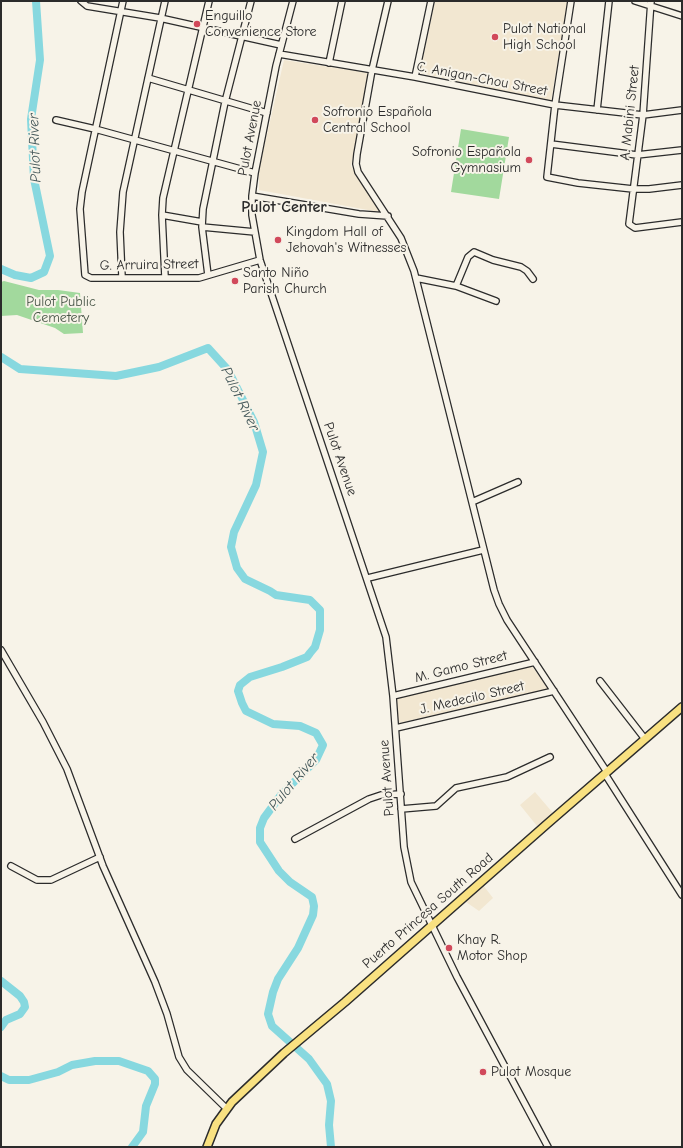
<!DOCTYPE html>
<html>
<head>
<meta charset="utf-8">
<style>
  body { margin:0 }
  #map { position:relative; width:683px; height:1148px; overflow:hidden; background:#f7f3e8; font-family:"Comic Neue",sans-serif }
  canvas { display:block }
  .frame { position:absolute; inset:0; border:2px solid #2b2b2b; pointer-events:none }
</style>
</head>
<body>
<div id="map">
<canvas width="683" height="1148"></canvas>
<div class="frame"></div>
</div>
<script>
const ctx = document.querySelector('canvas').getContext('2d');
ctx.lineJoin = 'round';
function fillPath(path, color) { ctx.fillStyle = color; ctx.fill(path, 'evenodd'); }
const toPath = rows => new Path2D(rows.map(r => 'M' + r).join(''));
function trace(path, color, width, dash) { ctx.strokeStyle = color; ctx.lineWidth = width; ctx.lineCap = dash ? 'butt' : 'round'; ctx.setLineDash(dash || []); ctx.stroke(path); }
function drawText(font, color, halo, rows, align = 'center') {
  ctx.font = font + ' "Comic Neue",sans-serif'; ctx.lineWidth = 4; ctx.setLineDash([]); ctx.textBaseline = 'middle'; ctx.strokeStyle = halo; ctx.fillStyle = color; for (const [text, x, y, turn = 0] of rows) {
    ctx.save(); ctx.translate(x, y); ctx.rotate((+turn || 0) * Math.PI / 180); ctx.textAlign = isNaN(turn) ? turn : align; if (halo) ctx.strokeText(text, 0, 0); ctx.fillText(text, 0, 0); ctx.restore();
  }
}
const built = toPath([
  [435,1,568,1,551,101,420,73],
  [284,60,369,73,351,166,370,197,383,211,379,212,259,190,259,170],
  [532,666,548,689,399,723,396,698],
  [535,792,553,813,537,826,520,805],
  [483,885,493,898,479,911,466,902]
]);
const green = toPath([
  [461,129,509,137,499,199,451,192],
  [4,281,39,290,58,290,80,293,83,333,64,334,55,328,17,315,1,316,1,282]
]);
const river = toPath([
  [1,269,15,275,31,278,44,272,50,256,34,179,31,119,40,60,36,1],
  [1,357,20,369,116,376,159,367,208,348,228,370,254,422,263,452,256,485,234,532,231,547,237,568,245,579,270,591,276,595,310,600,320,610,320,630,315,647,310,653,307,657,282,667,250,677,240,685,238,691,242,703,246,711,273,724,300,726,316,733,323,745,316,760,281,795,264,818,260,828,260,842,279,871,290,882,312,897,314,906,313,915,298,948,278,979,273,992,268,1014,272,1026,309,1059,327,1084,331,1101,329,1125,331,1147],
  [1,981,20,996,24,1002,25,1007,20,1014,6,1020,1,1027],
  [1,1076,9,1080,29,1080,58,1072,72,1065,95,1061,119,1061,148,1071,155,1079,155,1084,146,1106,143,1132,132,1147]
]);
const minor = toPath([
  [81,1,87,6,160,18,281,45],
  [123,1,82,192,80,209,85,275,91,278,199,278,260,260],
  [293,1,276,66,255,173,252,196,252,215,260,260,386,637,393,696,404,847,411,882,457,977,548,1147],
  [388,1,372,70,357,154,356,164,358,172,401,238,414,271,494,590,499,604,507,620,607,772],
  [571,1,555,105,547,177,578,183,633,189,649,189,682,185],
  [635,1,682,16],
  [651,1,643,115,629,224,635,228,682,222],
  [279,54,415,77,555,105,643,115,682,110],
  [329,63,342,1],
  [415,77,431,1],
  [148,78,267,113],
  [597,110,609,1],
  [56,120,95,129,255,173],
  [551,144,637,155,682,150],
  [252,196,359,214,388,216],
  [162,215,202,222],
  [202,227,255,232],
  [208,275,202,227,203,209,225,102,251,1],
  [122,277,120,232,123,192,165,1],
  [165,277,162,215,163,198,209,1],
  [416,278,456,286,496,301],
  [456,286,468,257,474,252,493,260,521,267,527,271,533,279],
  [472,502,518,482],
  [368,578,483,550],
  [1,650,43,722,67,769,103,866,155,982,167,1014,179,1057,187,1070,227,1109],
  [600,681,645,739],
  [393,696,535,662],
  [396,728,554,691],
  [605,774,682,895],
  [401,809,436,806,456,788,507,777,550,757],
  [295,839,369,799,381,795,401,794],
  [11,866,37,880,51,880,100,857]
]);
const major = toPath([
  [207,1147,216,1124,232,1102,284,1053,345,1002,547,824,682,707]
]);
const markers = [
  [197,24,4,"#d1495b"],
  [495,37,4,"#d1495b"],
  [315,120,4,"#d1495b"],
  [529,160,4,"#d1495b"],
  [278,240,4,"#d1495b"],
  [235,281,4,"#d1495b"],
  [449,948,4,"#d1495b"],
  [483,1072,4,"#d1495b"]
];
const poiNames = [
  ["Enguillo",205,16],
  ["Convenience Store",205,32],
  ["Pulot National",503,29],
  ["High School",503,45],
  ["Sofronio Española",323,112],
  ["Central School",323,128],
  ["Sofronio Española",521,152,"right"],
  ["Gymnasium",521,168,"right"],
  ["Kingdom Hall of",286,232],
  ["Jehovah's Witnesses",286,248],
  ["Santo Niño",243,273],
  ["Parish Church",243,289],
  ["Khay R.",457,940],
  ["Motor Shop",457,956],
  ["Pulot Mosque",491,1072]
];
const streetNames = [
  ["C. Anigan-Chou Street",482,79,11],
  ["A. Mabini Street",630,113,-84],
  ["Pulot Avenue",250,138,-79],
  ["G. Arruira Street",149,265,-1],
  ["Pulot Avenue",340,459,71],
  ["M. Gamo Street",461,667,-14],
  ["J. Medecilo Street",472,698,-13],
  ["Pulot Avenue",387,778,-94],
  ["Puerto Princesa South Road",428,911,-41]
];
const parkNames = [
  ["Pulot Public",61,302],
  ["Cemetery",61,318]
];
const waterNames = [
  ["Pulot River",35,148,-92],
  ["Pulot River",240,399,64],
  ["Pulot River",294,782,-50]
];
const quarterNames = [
  ["Pulot Center",284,207]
];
fillPath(built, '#f2e7d1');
fillPath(green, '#a2d99d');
trace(river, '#87d8df', 8);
trace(minor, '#2b2b2b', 8);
trace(major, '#2b2b2b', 10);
trace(minor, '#f7f3e8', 5.5);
trace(major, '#f9e181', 7);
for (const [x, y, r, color] of markers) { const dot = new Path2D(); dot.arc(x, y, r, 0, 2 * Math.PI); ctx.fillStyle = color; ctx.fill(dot); trace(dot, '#f7f3e8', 1.5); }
drawText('14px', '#2b2b2b', '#f7f3e8', poiNames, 'left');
drawText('14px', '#2b2b2b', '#f7f3e8', streetNames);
drawText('14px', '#495648', '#f7f3e8', parkNames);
drawText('italic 15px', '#425658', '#f7f3e8', waterNames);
drawText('bold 16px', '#2b2b2b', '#f7f3e8', quarterNames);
</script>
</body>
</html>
